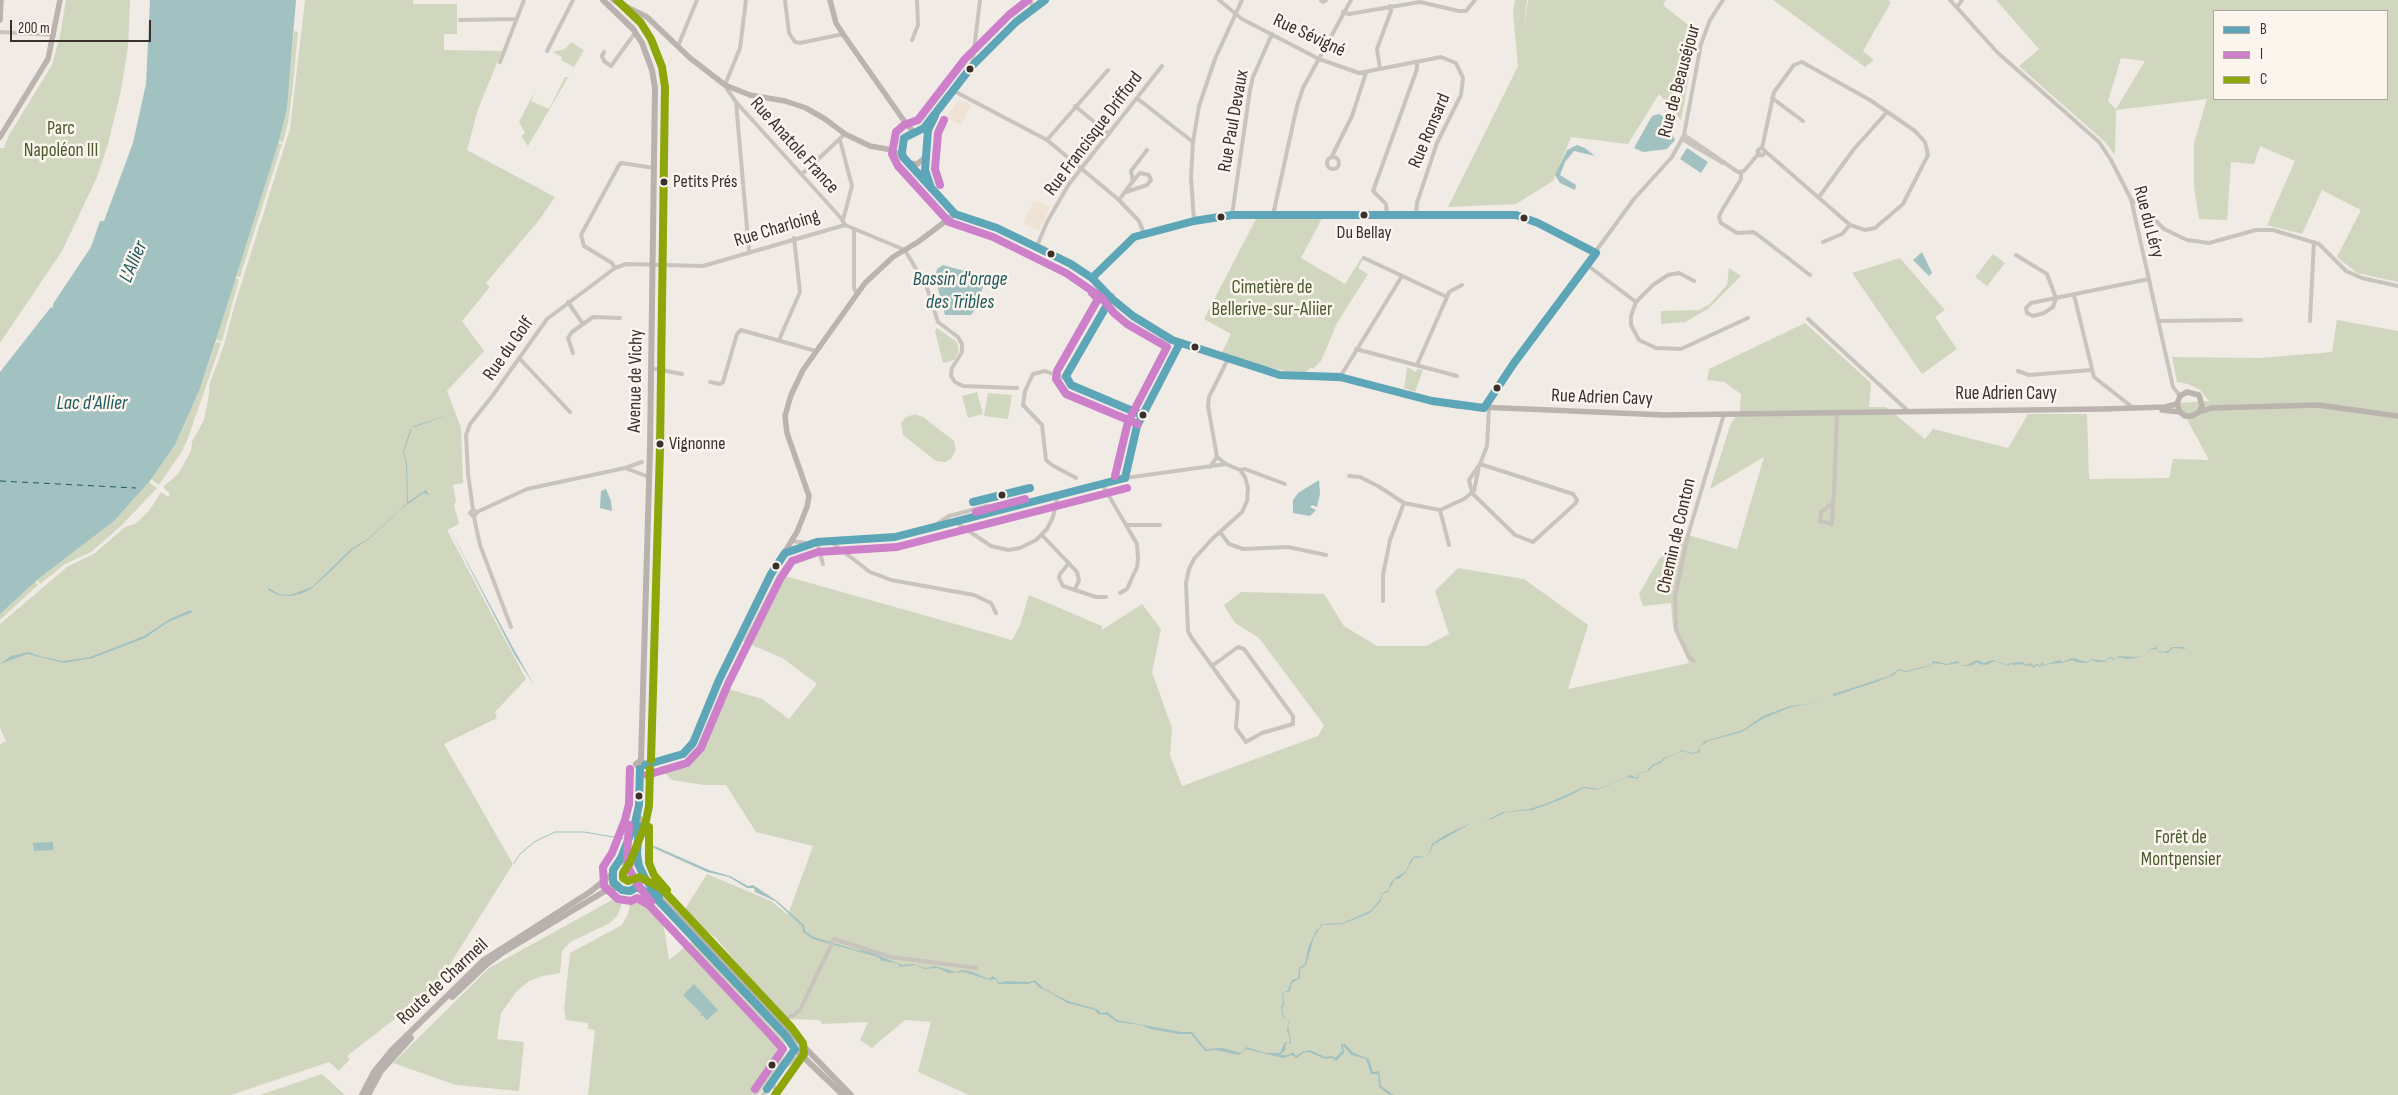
<!DOCTYPE html>
<html>
<head>
<meta charset="utf-8">
<style>
  body { margin:0 }
  #map { position:relative; width:2398px; height:1095px; overflow:hidden; background:#f0ebe5; font-family:"Sofia Sans Condensed",sans-serif }
  canvas { display:block }
  .legend { position:absolute; left:2213px; top:10px; width:175px; height:90px; box-sizing:border-box; background:#fbf5ee; border:1px solid #aea6a0; margin:0; padding:6px 9px; list-style:none; font-size:15px; color:#3b302b }
  .legend li { display:flex; align-items:center; gap:10px; height:25px }
  .legend b { width:25px; border:1px solid #aea6a0 }
  .scale { position:absolute; left:10px; top:20px; width:141px; height:22px; box-sizing:border-box; border:2px solid #3b302b; border-top:0; padding-left:6px; font-size:15px; line-height:18px; white-space:nowrap; color:#3b302b; -webkit-text-stroke:4px #fbf5ee; paint-order:stroke }
</style>
</head>
<body>
<div id="map">
<canvas width="2398" height="1095"></canvas>
<ul class="legend">
<li><b style="height:6px;background:#5da6b7"></b>B</li>
<li><b style="height:6px;background:#ce7fca"></b>I</li>
<li><b style="height:6px;background:#8da609"></b>C</li>
</ul>
<div class="scale">200 m</div>
</div>
<script>
const ctx = document.querySelector('canvas').getContext('2d');
ctx.lineJoin = 'round';
function fillPath(path, color) { ctx.fillStyle = color; ctx.fill(path, 'evenodd'); }
const toPath = rows => new Path2D(rows.map(r => 'M' + r).join(''));
function trace(path, color, width, dash) { ctx.strokeStyle = color; ctx.lineWidth = width; ctx.lineCap = dash ? 'butt' : 'round'; ctx.setLineDash(dash || []); ctx.stroke(path); }
function drawText(font, color, halo, rows, align = 'center') {
  ctx.font = font + ' "Sofia Sans Condensed",sans-serif'; ctx.lineWidth = 5; ctx.setLineDash([]); ctx.textBaseline = 'middle'; ctx.strokeStyle = halo; ctx.fillStyle = color; for (const [text, x, y, turn = 0] of rows) {
    ctx.save(); ctx.translate(x, y); ctx.rotate((+turn || 0) * Math.PI / 180); ctx.textAlign = isNaN(turn) ? turn : align; if (halo) ctx.strokeText(text, 0, 0); ctx.fillText(text, 0, 0); ctx.restore();
  }
}
const green = toPath([
  [66,0,130,0,128,47,121,90,108,144,97,177,62,251,0,343,0,148,4,148,9,135,52,65,60,36],
  [305,0,413,0,413,4,457,4,457,34,444,34,444,50,502,51,478,109,467,150,555,197,540,219,486,283,490,287,462,321,484,351,447,391,461,428,463,483,453,485,456,502,454,505,459,524,447,530,526,679,495,712,497,718,444,744,513,864,435,988,347,1056,350,1059,339,1071,329,1062,231,1095,0,1095,0,744,6,741,0,728,0,624,67,567,95,553,125,527,135,524,149,511,161,492,168,497,170,494,163,487,178,474,191,451,192,442,204,420,209,395,209,386,224,345,234,307,290,129],
  [1515,0,1527,0,1524,31,1528,0,1666,0,1663,5,1697,32,1681,120,1659,94,1628,144,1571,137,1553,181,1516,204,1448,207,1518,66,1513,13],
  [1773,0,1888,0,1891,2,1863,51,1874,60,1865,67],
  [1996,0,2398,0,2398,282,2357,273,2337,257,2361,210,2322,190,2302,234,2267,225,2295,161,2260,146,2254,164,2231,162,2227,220,2199,219,2194,187,2194,143,2207,99,2116,110,2115,155,2105,142,2019,66,2039,49],
  [2214,11,2387,11,2387,99,2214,99],
  [2121,58,2145,61,2116,109,2108,101],
  [294,31,298,32,292,94,288,123,283,142,279,141,287,109],
  [571,42,584,50,528,146,521,136,525,133,519,122,536,89,531,101,549,109,565,77,568,77,574,67,561,60,562,57,553,52,565,49],
  [278,143,282,144,240,277,236,276],
  [1322,218,1301,258,1345,284,1362,257,1364,258,1358,268,1368,274,1337,323,1321,361,1313,369,1311,367,1306,372,1286,371,1263,366,1222,352,1231,334,1204,319,1256,219],
  [1993,254,2005,263,1987,286,1975,277],
  [1900,258,1945,310,1935,317,1957,349,1922,374,1852,273],
  [1729,268,1741,276,1708,309,1685,322,1661,324,1661,311,1699,310,1710,304,1727,285],
  [235,278,239,279,222,341,216,340],
  [2337,320,2398,331,2398,1095,969,1095,918,1072,931,1022,905,1020,872,1048,860,1040,868,1022,822,1024,819,1020,789,1019,783,1017,715,937,682,914,707,874,771,901,788,915,813,846,756,832,726,785,704,785,672,780,659,767,683,761,695,751,722,687,762,699,789,719,817,684,784,659,743,641,778,574,1012,640,1020,625,1029,595,1102,626,1102,630,1142,604,1161,629,1152,672,1172,728,1170,755,1182,786,1318,736,1324,725,1259,638,1235,623,1224,605,1241,592,1324,594,1344,626,1377,646,1426,646,1449,634,1435,591,1458,568,1524,579,1588,625,1568,689,1689,663,1673,627,1671,603,1643,606,1639,594,1659,559,1688,535,1737,549,1764,457,1710,489,1731,423,1740,411,1741,394,1724,382,1707,380,1709,369,1805,323,1871,383,1869,407,1886,407,1925,439,1933,429,2008,448,2028,414,2087,414,2089,479,2169,478,2173,459,2209,460,2178,403,2209,401,2200,390,2188,384,2177,382,2172,357,2260,358,2332,352],
  [937,328,957,342,959,351,954,360,943,363,935,331],
  [216,342,221,343,188,438,181,453,159,485,151,479,175,445,199,391],
  [1407,368,1410,368,1415,372,1418,369,1423,370,1415,392,1404,388],
  [977,392,983,414,968,418,962,396],
  [988,393,1012,395,1008,419,984,416],
  [914,414,923,417,954,441,956,450,951,459,945,462,936,461,903,435,901,423,905,418],
  [149,482,157,488,121,526,91,552,65,564,40,584,37,580,114,521],
  [35,581,38,585,0,620,0,614],
  [612,900,622,902,618,915,610,923,570,942,562,951,560,973,543,976,529,981,517,991,501,1013,497,1039,524,1042,519,1091,456,1085,393,1063,489,968],
  [631,900,654,905,662,915,669,960,692,941,782,1036,785,1044,783,1062,758,1095,588,1095,595,1030,588,1029,588,1023,566,1020,564,1009,570,953,622,925,628,914],
  [322,1074,345,1095,260,1095]
]);
const plaza = toPath([
  [962,100,971,105,961,125,946,117,958,101],
  [1087,137,1097,144,1082,164,1072,156],
  [1066,160,1075,168,1067,180,1057,173],
  [1034,200,1050,207,1039,231,1023,224]
]);
const water = toPath([
  [150,0,296,0,287,109,279,141,216,340,199,391,175,445,149,482,114,521,37,580,0,614,0,372,51,307,53,308,53,304,91,247,100,221,104,221,133,143,146,84],
  [1659,114,1664,117,1675,140,1667,149,1643,152,1634,148,1652,116],
  [1577,145,1585,148,1595,156,1574,151,1565,162,1560,175,1576,185,1575,190,1560,183,1555,175,1567,150],
  [1687,148,1708,162,1701,173,1680,159],
  [1922,252,1932,273,1929,276,1913,260],
  [943,265,986,277,977,306,971,315,945,315,935,277,937,269],
  [456,412,412,428,404,452,407,464,408,502,426,490,447,523,429,495,424,493,402,508,369,539,352,550,332,570,311,589,300,594,290,596,278,595,268,590,269,588,279,594,290,595,312,587,351,549,369,538,407,503,406,464,403,452,410,430,414,426],
  [1319,480,1320,494,1317,507,1312,505,1310,507,1316,510,1310,516,1293,513,1293,500,1298,493],
  [606,489,611,501,612,511,600,508,601,491],
  [449,528,511,644,534,685,514,654],
  [190,610,193,612,168,622,145,638,93,658,64,663,27,654,0,664,11,656,28,652,43,657,63,661,90,657,144,636,170,619],
  [2157,647,2157,651,2164,652,2166,651,2168,651,2172,647,2183,647,2186,649,2173,648,2168,653,2158,652,2156,649,2151,650,2144,656,2135,658,2126,659,2120,657,2114,660,2110,658,2105,662,2096,662,2092,660,2086,663,2076,662,2072,660,2062,663,2049,664,2044,666,2042,664,2040,667,2037,665,2034,668,2030,665,2026,666,2022,664,2014,665,2010,664,2008,666,1994,661,1987,665,1979,664,1977,662,1973,665,1966,666,1960,665,1958,663,1947,665,1934,663,1930,666,1906,672,1899,670,1893,675,1879,681,1834,696,1833,694,1889,676,1899,669,1906,671,1931,665,1933,661,1947,664,1958,661,1960,665,1967,665,1977,660,1984,663,1993,660,2007,665,2010,663,2023,662,2025,665,2030,663,2034,666,2036,664,2040,665,2042,662,2045,665,2059,660,2063,662,2072,658,2087,662,2092,659,2105,661,2110,657,2115,659,2119,656,2134,657,2144,656,2151,649],
  [1830,696,1809,704,1791,707,1764,718,1742,732,1708,741,1700,747,1700,752,1692,754,1682,751,1677,754,1664,759,1662,762,1653,766,1649,771,1645,772,1639,773,1638,779,1627,777,1597,790,1584,788,1567,797,1533,810,1506,812,1492,819,1473,822,1433,845,1430,853,1425,857,1414,858,1405,873,1399,879,1395,879,1388,892,1382,894,1381,901,1370,913,1343,924,1322,925,1314,937,1306,965,1300,969,1300,978,1292,983,1290,991,1283,993,1284,1004,1282,1009,1284,1017,1290,1020,1288,1026,1291,1040,1290,1044,1286,1043,1285,1050,1280,1055,1288,1055,1293,1052,1296,1056,1302,1052,1310,1050,1325,1057,1332,1056,1335,1058,1342,1051,1341,1044,1345,1044,1354,1053,1369,1059,1373,1072,1379,1071,1381,1086,1394,1095,1388,1094,1379,1087,1378,1074,1371,1074,1366,1059,1351,1055,1343,1045,1344,1053,1336,1061,1332,1058,1325,1059,1309,1052,1303,1053,1297,1058,1292,1055,1283,1058,1246,1049,1239,1055,1215,1050,1205,1051,1191,1034,1179,1034,1150,1029,1141,1025,1117,1022,1107,1015,1098,1014,1095,1010,1067,1003,1053,994,1040,988,1034,982,1028,984,998,984,996,979,989,980,964,972,949,973,937,968,924,969,916,965,901,967,896,963,882,961,878,957,813,939,803,932,802,926,775,901,755,892,754,888,747,888,729,877,707,872,645,844,657,847,709,870,730,876,748,886,753,885,777,901,804,925,805,931,814,937,857,950,867,951,902,965,914,964,925,968,935,966,956,972,962,970,970,971,989,979,993,976,997,979,999,983,1006,981,1029,982,1035,980,1043,988,1068,1001,1097,1009,1101,1013,1107,1012,1117,1020,1181,1032,1192,1032,1206,1049,1223,1048,1240,1053,1247,1047,1265,1053,1280,1053,1285,1042,1289,1043,1290,1039,1287,1030,1289,1020,1283,1017,1281,1008,1283,1001,1282,993,1288,990,1292,980,1298,978,1299,968,1305,964,1308,948,1317,929,1319,929,1321,924,1343,923,1370,911,1380,900,1382,893,1389,890,1390,884,1395,878,1405,872,1412,858,1416,856,1425,857,1429,853,1432,844,1445,835,1473,822,1487,820,1503,812,1530,809,1548,803,1584,787,1598,789,1631,775,1637,778,1638,773,1647,771,1652,765,1661,761,1663,758,1677,754,1681,750,1692,753,1698,751,1700,747,1705,741,1743,730,1763,716,1790,706,1808,704],
  [53,842,53,850,34,851,33,843],
  [694,984,718,1010,707,1020,702,1015,700,1017,701,1013,683,995]
]);
const stream = toPath([
  [514,863,520,854,534,842,555,832,584,832,625,839]
]);
const ferry = toPath([
  [0,481,136,488]
]);
const street = toPath([
  [746,0,740,48,725,85,727,89,736,102,841,218,845,225],
  [785,0,789,33,795,42,800,43,843,34],
  [1031,0,1032,10],
  [1219,0,1242,19,1319,59,1359,73,1441,57,1456,63,1463,78,1461,95,1437,143,1417,203,1416,214],
  [1321,0,1323,2,1326,0],
  [1950,0,1997,52,2099,142,2111,160,2131,199,2173,387,2180,396],
  [1958,6,1962,0],
  [1343,12,1349,14,1420,2,1459,11,1466,11,1475,0],
  [460,20,517,19],
  [0,32,54,35],
  [912,40,918,25,917,0],
  [678,46,697,0],
  [547,51,573,0],
  [604,52,602,56,604,61,611,66,635,33],
  [500,62,524,0],
  [972,66,980,0],
  [1380,69,1377,49,1391,11,1390,6],
  [954,91,1047,140,1119,200,1139,221,1144,233],
  [1772,98,1803,121],
  [1138,99,1193,142],
  [736,102,749,251],
  [1075,106,1109,134],
  [1684,135,1738,172,1744,171,1759,153],
  [1682,139,1723,163],
  [840,140,852,186,843,220],
  [1047,140,1108,70],
  [1762,148,1774,92,1794,65,1802,62,1870,100,1915,131,1925,142,1928,155,1903,204,1875,228,1865,230,1850,225,1765,151],
  '1757.5 152a3.5 3.5 0 1 1 7 0a3.5 3.5 0 1 1-7 0Z',
  [1332,156,1352,116,1366,73],
  '1327 163a6 6 0 1 1 12 0a6 6 0 1 1-12 0Z',
  [1741,172,1741,179,1721,212,1719,217,1721,223,1737,233,1753,232,1758,235,1810,275],
  [802,174,845,134],
  [1126,192,1147,185,1151,180,1149,175,1140,173,1133,181],
  [1819,197,1854,149,1887,112],
  [2131,199,2140,205,2164,229,2187,240,2209,243,2256,230,2273,230,2319,244,2346,271,2362,278,2398,286],
  [1119,200,1133,181,1131,171,1147,150],
  [1387,214,1386,204,1373,191,1417,69,1417,62],
  [1232,215,1250,90,1253,77,1272,34],
  [1273,215,1297,106,1303,88,1351,0],
  [1194,221,1191,177,1193,142,1199,106,1215,59,1242,0],
  [854,229,854,288,856,293],
  [1823,242,1842,234,1850,225],
  [1037,246,1047,222,1069,184,1162,66],
  [2016,255,2047,274,2056,298],
  [1364,258,1447,297,1417,365],
  [1587,265,1636,302],
  [615,268,612,263,584,246,581,235,619,165,621,163,654,168],
  [1092,278,1134,237,1194,221,1232,215,1516,215,1538,223,1596,253],
  [1694,281,1679,273,1668,275,1653,285,1636,302,1631,316,1631,325,1639,340,1656,348,1681,349,1748,318],
  [1113,295,1101,312,1066,376,1071,385,1142,415],
  [2074,295,2094,377,2132,407],
  [1447,297,1449,292,1462,285],
  [2056,298,2053,307,2044,313,2033,316,2027,313,2026,308,2031,303,2149,279],
  [568,302,583,324],
  [1808,319,1907,410],
  [2159,321,2241,320],
  [2310,321,2314,242],
  [779,340,800,292,794,238],
  [1356,349,1457,376],
  [573,353,568,338,572,332,593,317,620,318],
  [519,358,570,412],
  [651,368,682,374],
  [2018,371,2029,375,2091,370],
  [1066,376,1063,378,1045,371,1033,374,1025,391,1023,405,1042,425,1046,460,1052,465,1076,478],
  [1340,377,1402,276],
  [710,382,720,384,723,382,737,334,741,330,816,351],
  [1484,408,1488,400,1514,363,1634,199,1672,157,1684,135,1701,44,1710,20,1723,0],
  [1480,464,1573,494,1577,500,1576,503,1533,542,1515,535,1472,493,1469,480,1480,464,1487,446,1489,409],
  [1210,467,1217,457,1208,406,1209,397,1228,359],
  [625,468,649,477],
  [1240,470,1245,469,1285,484],
  [1349,476,1360,477,1378,486,1404,503,1440,510,1464,499,1474,491,1479,466],
  [1125,478,1137,426,1180,343],
  [1102,484,1126,525,1160,525],
  [1833,503,1821,512,1820,521,1832,524,1833,503,1834,495,1837,412],
  [473,510,477,512,474,517,470,513,473,510,468,474,466,435,470,424,493,395,547,319,615,268,626,264,703,266,845,225,905,250,927,288,938,322,958,337,962,344,962,352,952,368,951,376,955,382,963,386,1017,388],
  [1440,510,1449,545],
  [477,512,527,489,625,468,642,462],
  [474,517,480,545,511,627],
  [954,521,991,546,1008,550,1020,548,1036,540,1047,529,1053,517,1058,495],
  [934,526,949,516,987,506,1002,508],
  [1220,532,1229,544,1243,549,1288,547,1326,555],
  [1042,535,1077,572,1079,580,1075,590],
  [792,541,805,543],
  [817,542,823,564],
  [831,542,870,572,891,580,974,595,991,603,996,613],
  [785,553,808,544,817,542,852,541,895,537,1125,478,1226,464],
  [1069,563,1060,574,1059,578,1063,586,1096,597,1106,597],
  [1120,593,1127,589,1137,567,1138,559,1137,544,1126,525],
  [1383,601,1383,575,1390,540,1404,503],
  [1694,661,1689,657,1676,630,1675,597,1688,535,1724,414],
  [1212,666,1238,647,1244,649,1293,716,1293,724,1262,733,1246,742,1236,728,1238,702,1191,637,1188,631,1186,583,1189,569,1194,559,1212,539,1242,512,1247,501,1248,488,1245,477,1240,470,1226,464,1217,457],
  [779,1021,794,1015,800,1010,834,939,891,957,976,968],
  [785,1066,801,1055],
  [772,1082,778,1095],
  [763,1095,795,1049,806,1052]
]);
const secondary = toPath([
  [613,0,647,17,690,58,725,85,750,95,785,101,806,108,825,119,845,134,870,146,892,150,903,157],
  [830,0,836,23,843,34,907,125,914,132],
  [1045,0,1016,22,972,66,933,118,924,128,909,134,904,138,902,152,905,159,955,214,997,228,1044,249,1095,281],
  [0,20,1,0],
  [0,137,48,59,60,0],
  [909,163,917,164,926,157],
  [928,182,925,170,927,140,932,120],
  [1092,278,1111,298,1133,316,1162,334,1188,346,1280,375,1347,379,1457,406,1664,415,2102,409,2165,407,2177,404],
  [2162,410,2180,412,2185,416,2192,416,2199,412,2202,406,2199,395,2187,392,2180,396,2177,404,2180,412],
  [2199,412,2211,408,2318,405,2398,416],
  [645,765,676,757,683,754,693,743,719,680,771,574,797,532,807,507,809,496,787,433,785,416,791,395,803,370,865,283,893,257,918,242,955,214]
]);
const primary = toPath([
  [603,0,633,29,642,43,652,70,655,88,650,448,641,760],
  [640,769,636,764,641,760],
  [640,769,645,765,641,760],
  [639,805,635,823,621,858,613,870,612,878,618,888,630,891,640,884,642,875],
  [639,808,640,769],
  [617,863,629,860,639,866,646,880,658,896,851,1095],
  [639,865,637,854,639,818],
  [637,887,648,892,657,900],
  [735,981,778,1027,795,1049,843,1095],
  [452,997,487,964,502,953,610,888,618,888],
  [362,1095,374,1072,392,1050,484,960,590,892,612,874],
  [368,1095,381,1071,411,1038]
]);
const bus1 = toPath([
  [1045,0,1016,22,972,66,924,128,904,138,902,152,903,157,955,214,997,228,1071,264,1092,278],
  [931,188,925,170,928,130,935,116],
  [1232,215,1516,215,1538,223,1596,253,1514,363,1484,408,1432,401,1340,377,1280,375,1172,340,1133,316,1111,298,1092,278,1134,237,1194,221,1232,215],
  [1111,298,1066,376,1071,385,1142,415],
  [1125,478,1137,426,1180,343],
  [973,502,1030,488],
  [645,765,683,754,693,743,719,680,771,574,785,553,817,542,895,537,1125,478],
  [640,769,639,805,635,823,621,858,613,870,613,882,622,890,630,891,637,887,655,897,785,1035,795,1049,767,1089],
  [639,826,637,854,639,866,646,880,659,896]
]);
const bus2 = toPath([
  [1028,0,1009,15,965,59,918,120,904,125,896,132,892,154,898,166,949,222,993,237,1066,273,1101,297,1114,313,1127,324,1167,347,1128,422,1115,476],
  [940,185,935,169,938,133,944,120],
  [1092,293,1098,299,1057,371,1056,379,1066,394,1138,424],
  [976,512,1025,499],
  [630,769,629,804,625,820,612,853,603,867,604,886,618,899,631,901,637,898,649,905,767,1031,783,1049,755,1089],
  [647,775,687,763,701,748,728,684,780,579,792,561,818,552,897,547,1127,488],
  [629,825,627,854,629,869,638,885,651,902]
]);
const bus3 = toPath([
  [617,0,641,23,651,39,662,67,665,87,660,448,651,760],
  [650,769,649,806,645,825,630,862,623,873,623,878,628,881,640,877,662,889,792,1028,803,1043,804,1054,775,1095],
  [649,827,649,863,654,875,667,890]
]);
const markers = [
  [970,69,4.5,"#3b302b"],
  [664,182,4.5,"#3b302b"],
  [1364,215,4.5,"#3b302b"],
  [1221,217,4.5,"#3b302b"],
  [1524,218,4.5,"#3b302b"],
  [1051,254,4.5,"#3b302b"],
  [1195,347,4.5,"#3b302b"],
  [1497,388,4.5,"#3b302b"],
  [1143,415,4.5,"#3b302b"],
  [660,444,4.5,"#3b302b"],
  [1002,495,4.5,"#3b302b"],
  [776,566,4.5,"#3b302b"],
  [639,796,4.5,"#3b302b"],
  [772,1065,4.5,"#3b302b"]
];
const busNames = [
  ["Petits Prés",673,182],
  ["Du Bellay",1364,233,"center"],
  ["Vignonne",669,444]
];
const streetNames = [
  ["Rue Sévigné",1309,36,25],
  ["Rue de Beauséjour",1680,81,-75],
  ["Rue Paul Devaux",1234,121,-80],
  ["Rue Ronsard",1430,131,-67],
  ["Rue Francisque Drifford",1094,134,-53],
  ["Rue Anatole France",794,146,48],
  ["Rue du Léry",2148,222,75],
  ["Rue Charloing",777,229,-17],
  ["Rue du Golf",509,349,-55],
  ["Avenue de Vichy",636,381,-89],
  ["Rue Adrien Cavy",2006,394],
  ["Rue Adrien Cavy",1602,398,2],
  ["Chemin de Conton",1677,536,-77],
  ["Route de Charmeil",443,982,-43]
];
const parkNames = [
  ["Parc",61,129],
  ["Napoléon III",61,151],
  ["Cimetière de",1272,288],
  ["Bellerive-sur-Aliier",1272,310],
  ["Forêt de",2181,838],
  ["Montpensier",2181,860]
];
const waterNames = [
  ["L'Allier",134,262,-67],
  ["Bassin d'orage",960,280],
  ["des Tribles",960,303],
  ["Lac d'Allier",92,404]
];
fillPath(green, '#d1d6bf');
fillPath(plaza, '#eee3d5');
fillPath(water, '#a1c2c1');
trace(stream, '#a1c2c1', 1);
trace(ferry, '#1f5a5e', 1, [6, 5]);
trace(street, '#c9c3be', 4);
trace(secondary, '#bab3ae', 5.5);
trace(primary, '#b8b1ad', 6);
trace(bus1, '#5da6b7', 8);
trace(bus2, '#ce7fca', 8);
trace(bus3, '#8da609', 8);
for (const [x, y, r, color] of markers) { const dot = new Path2D(); dot.arc(x, y, r, 0, 2 * Math.PI); ctx.fillStyle = color; ctx.fill(dot); trace(dot, '#fbf5ee', 2); }
drawText('18px', '#3b302b', '#fbf5ee', busNames, 'left');
drawText('19px', '#3b302b', '#fbf5ee', streetNames);
drawText('19px', '#4a5a2e', '#fbf5ee', parkNames);
drawText('italic 20px', '#1f5a5e', '#fbf5ee', waterNames);
</script>
</body>
</html>
